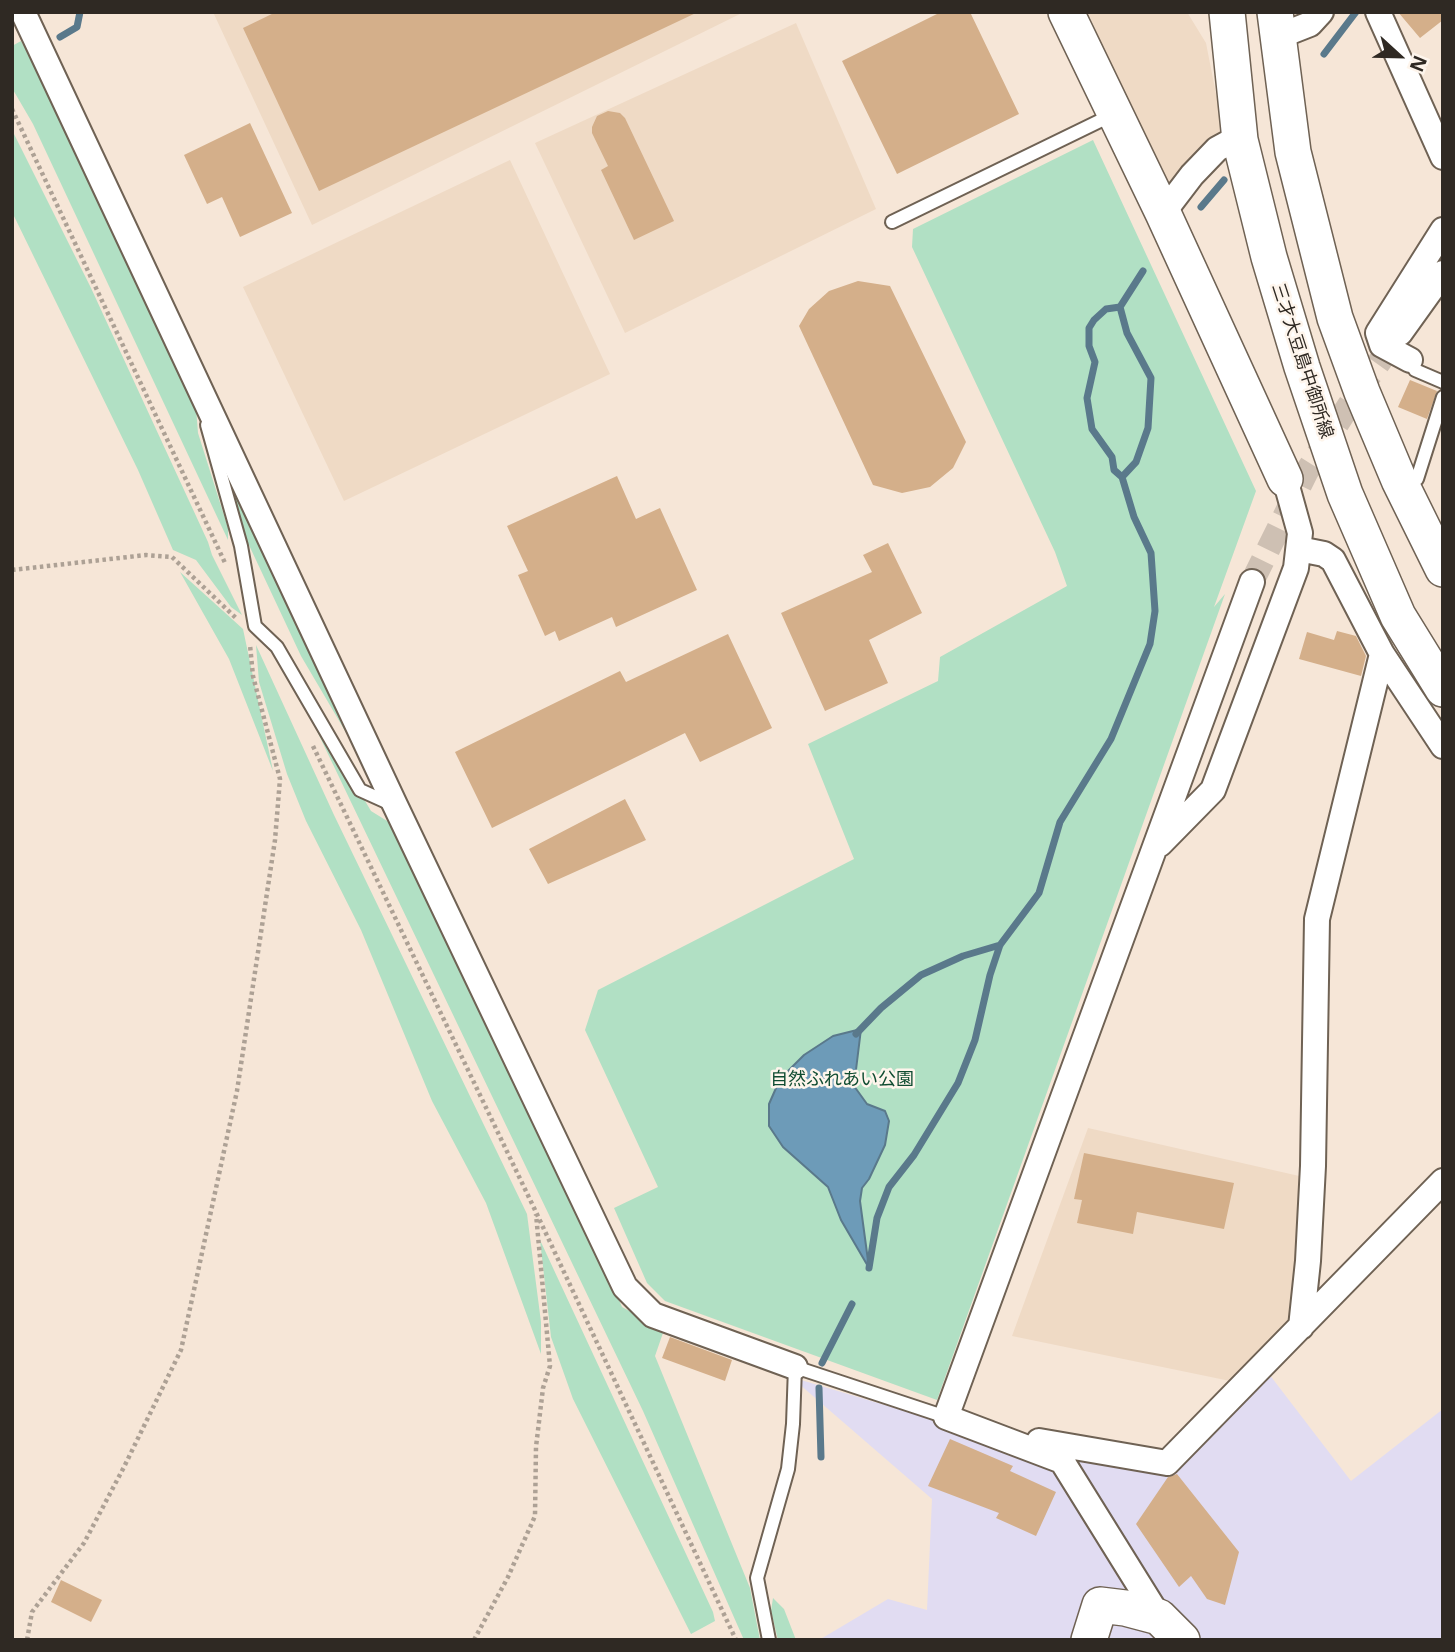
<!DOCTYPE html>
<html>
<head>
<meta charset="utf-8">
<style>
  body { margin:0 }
  #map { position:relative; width:1455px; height:1652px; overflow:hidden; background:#f6e6d7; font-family:"Open Sans",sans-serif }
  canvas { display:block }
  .frame { position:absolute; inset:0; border:14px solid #2f2923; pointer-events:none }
  .north { position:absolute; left:1364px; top:21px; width:70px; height:70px; -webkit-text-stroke:5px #fef5ec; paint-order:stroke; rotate:112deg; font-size:19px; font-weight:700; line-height:28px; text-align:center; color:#2f2923 }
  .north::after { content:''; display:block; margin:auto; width:24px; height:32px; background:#2f2923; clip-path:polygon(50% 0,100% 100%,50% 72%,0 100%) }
</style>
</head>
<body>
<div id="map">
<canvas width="1455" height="1652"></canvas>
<div class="frame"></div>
<div class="north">N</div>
</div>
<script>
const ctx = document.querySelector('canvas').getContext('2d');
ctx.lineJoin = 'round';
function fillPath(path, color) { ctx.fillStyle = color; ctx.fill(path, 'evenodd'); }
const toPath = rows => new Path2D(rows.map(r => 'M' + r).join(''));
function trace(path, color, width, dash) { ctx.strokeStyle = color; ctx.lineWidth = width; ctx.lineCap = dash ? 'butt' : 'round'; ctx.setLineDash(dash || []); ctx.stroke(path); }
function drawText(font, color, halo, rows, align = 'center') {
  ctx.font = font + ' "Open Sans","Noto Sans JP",sans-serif'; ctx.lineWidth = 5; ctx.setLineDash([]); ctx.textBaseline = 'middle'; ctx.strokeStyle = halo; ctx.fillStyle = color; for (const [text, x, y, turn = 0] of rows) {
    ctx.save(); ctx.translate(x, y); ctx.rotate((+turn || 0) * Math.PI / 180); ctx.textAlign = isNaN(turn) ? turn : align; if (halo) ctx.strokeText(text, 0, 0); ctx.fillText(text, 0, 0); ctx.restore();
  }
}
const commercial = toPath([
  [1269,1374,1351,1481,1443,1409,1443,1640,819,1640,888,1599,927,1610,932,1499,791,1377,985,1435,1167,1469]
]);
const built = toPath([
  [213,12,744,12,312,225],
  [1088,12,1187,12,1206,43,1224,135,1165,193],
  [796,23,876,209,625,333,535,143],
  [510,160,610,374,344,501,243,287],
  [1088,1128,1308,1178,1295,1323,1235,1382,1012,1336]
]);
const green = toPath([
  [21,41,85,163,196,408,198,433,228,528,228,540,33,124,12,88,12,46],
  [12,130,91,288,208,542,212,555,242,615,231,607,196,560,173,550,138,470,12,212],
  [1093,140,1256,491,1214,607,1225,594,937,1400,665,1301,647,1283,614,1208,658,1187,585,1030,598,990,854,859,808,744,938,681,940,657,1067,586,1055,552,912,247,913,229],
  [224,466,368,770,301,656,248,543],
  [180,572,243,629,273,771,229,659],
  [256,645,334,815,527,1214,541,1322,541,1354,486,1203,432,1101,361,930,306,821,287,774,259,682],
  [304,704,310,708,371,811,392,824,596,1246,622,1307,664,1330,655,1356,750,1588,760,1640,744,1640,643,1411],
  [540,1240,713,1612,715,1621,691,1634,573,1399,551,1337],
  [773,1598,784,1609,796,1640,778,1640,771,1611]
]);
const water = toPath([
  [861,1029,854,1086,867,1104,885,1111,889,1121,885,1145,869,1179,862,1188,860,1201,869,1268,841,1220,828,1187,783,1147,769,1126,769,1104,780,1079,804,1055,833,1036,861,1029]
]);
const stream = toPath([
  [60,37,77,27,80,12],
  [1324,54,1356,12],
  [1201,207,1224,180],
  [1120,307,1106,309,1094,320,1089,328,1089,346,1095,362,1087,398,1092,429,1112,457,1114,470,1122,477],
  [856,1034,881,1008,921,975,963,956,1000,945],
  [869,1268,877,1218,889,1187,914,1155,958,1083,975,1040,990,975,1000,945,1039,893,1060,822,1111,739,1150,644,1155,611,1151,553,1134,517,1122,477,1136,462,1148,428,1151,378,1127,333,1120,307,1143,271],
  [822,1363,852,1304],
  [819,1388,821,1457]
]);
const building = toPath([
  [276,12,698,12,319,191,243,28],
  [941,12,970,12,1019,114,897,174,842,61],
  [1398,12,1443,12,1443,20,1420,38],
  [608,111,620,113,625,118,674,221,634,240,601,170,608,166,592,133,592,127,597,116],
  [250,123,292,213,240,237,222,197,207,204,184,155],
  [858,281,890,286,966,442,953,468,930,487,902,493,873,485,799,326,809,309,829,291],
  [1410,380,1437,391,1427,419,1398,407],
  [617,476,636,519,660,508,697,590,616,627,612,617,559,641,555,631,545,636,518,575,528,571,507,526],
  [888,543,922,613,869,640,888,683,825,711,781,613,872,572,863,555],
  [1337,631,1356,636,1366,656,1361,676,1299,659,1307,632,1334,640],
  [728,634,772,728,700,762,685,733,492,828,455,752,620,671,626,682],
  [625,799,646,840,548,884,529,849],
  [1084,1153,1234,1183,1224,1229,1137,1212,1133,1234,1077,1223,1082,1200,1074,1199],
  [670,1337,732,1360,725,1381,662,1358],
  [950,1439,1013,1466,1010,1471,1056,1492,1036,1536,996,1518,999,1513,928,1486],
  [1177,1474,1239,1552,1225,1605,1207,1599,1191,1576,1179,1587,1136,1524,1168,1477],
  [61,1580,102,1600,91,1622,51,1602]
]);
const streetTunnel = toPath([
  [1252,582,1307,471,1353,399,1400,333]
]);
const path = toPath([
  [12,109,226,565],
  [12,570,146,555,172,557,237,619],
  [313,746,535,1210,736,1640],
  [27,1640,32,1612,84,1543,124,1467,181,1350,237,1091,275,840,280,779,253,676,250,645],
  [474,1640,508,1577,535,1516,536,1447,543,1388,550,1366,536,1214]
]);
const lane = toPath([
  [892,222,1112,115],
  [1410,360,1415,370,1443,382],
  [207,425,241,546,255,626,277,647,360,790,391,804],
  [1417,479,1443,397],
  [769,1640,757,1578,788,1469,793,1424,795,1367,946,1417]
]);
const street = toPath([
  [23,12,395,805,625,1287,653,1315,795,1367],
  [1378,12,1443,157],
  [1277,37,1310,24,1321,12],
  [1163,213,1192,175,1217,149,1228,143,1240,140],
  [1400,333,1443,273],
  [1410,360,1382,345,1378,333,1443,230],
  [1299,549,1324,554,1333,560,1382,654,1443,746],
  [1160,844,1213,790,1296,568,1300,533,1285,479],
  [1301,1327,1308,1261,1313,1166,1317,919,1382,654],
  [1039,1441,1167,1463,1443,1181],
  [1159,1617,1062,1461,946,1417,1252,582]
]);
const secondary = toPath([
  [1066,12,1163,213,1285,479],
  [1227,12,1240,140,1269,257,1302,367,1345,494,1398,616,1443,689],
  [1275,12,1293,152,1335,318,1362,392,1399,480,1443,569],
  [1089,1640,1100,1605,1125,1608,1159,1617,1182,1640]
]);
const streetNames = [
  ["三才大豆島中御所線",1302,361,72]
];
const parkNames = [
  ["自然ふれあい公園",842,1080]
];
fillPath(commercial, '#e1dcf2');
fillPath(built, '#efdac5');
fillPath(green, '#b1e0c4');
fillPath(water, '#6d9bb8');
trace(water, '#5a798b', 2);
trace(stream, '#5a798b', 7);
fillPath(building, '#d4af8a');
trace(streetTunnel, '#cec0b3', 24, [24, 12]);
trace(lane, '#6f6254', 16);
trace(street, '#6f6254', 28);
trace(secondary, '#6f6254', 38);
trace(path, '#ada195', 4.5, [3.5, 3.5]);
trace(lane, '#fff', 12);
trace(street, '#fff', 24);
trace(secondary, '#fff', 35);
drawText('18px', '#2f2923', '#fef5ec', streetNames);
drawText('18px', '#0f4c31', '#fef5ec', parkNames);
</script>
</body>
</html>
